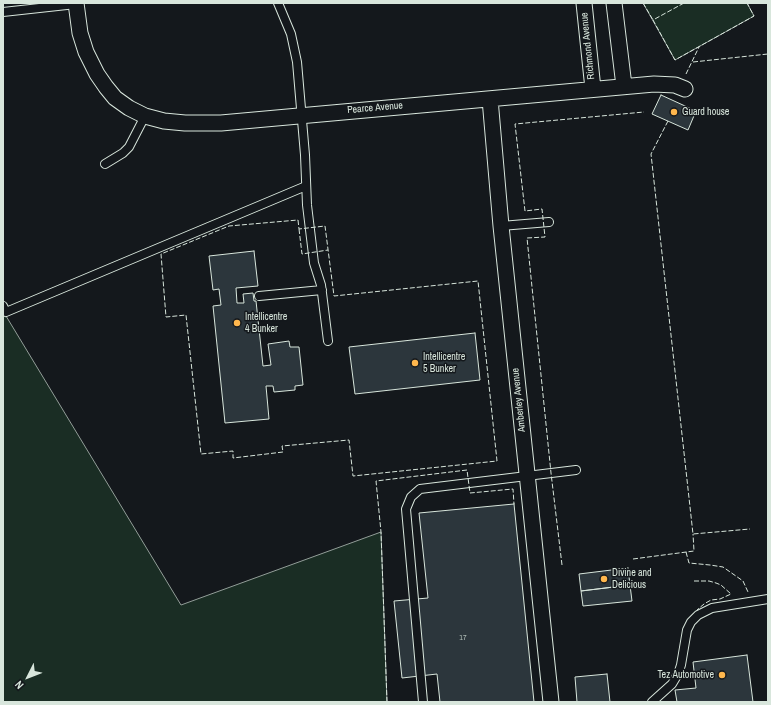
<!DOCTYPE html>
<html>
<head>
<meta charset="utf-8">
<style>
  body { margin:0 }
  #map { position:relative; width:771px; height:705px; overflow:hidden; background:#14181c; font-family:"Archivo Narrow",sans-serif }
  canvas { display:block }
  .frame { position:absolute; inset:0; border:4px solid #d8e6dc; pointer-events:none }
  .north { position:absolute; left:8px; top:657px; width:40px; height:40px; -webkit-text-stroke:3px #14181c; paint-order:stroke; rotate:228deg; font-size:11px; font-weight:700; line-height:16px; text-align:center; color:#d8e6dc }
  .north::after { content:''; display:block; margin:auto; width:14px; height:18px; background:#d8e6dc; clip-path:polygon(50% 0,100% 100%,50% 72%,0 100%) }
</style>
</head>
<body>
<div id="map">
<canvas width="771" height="705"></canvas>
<div class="frame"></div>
<div class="north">N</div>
</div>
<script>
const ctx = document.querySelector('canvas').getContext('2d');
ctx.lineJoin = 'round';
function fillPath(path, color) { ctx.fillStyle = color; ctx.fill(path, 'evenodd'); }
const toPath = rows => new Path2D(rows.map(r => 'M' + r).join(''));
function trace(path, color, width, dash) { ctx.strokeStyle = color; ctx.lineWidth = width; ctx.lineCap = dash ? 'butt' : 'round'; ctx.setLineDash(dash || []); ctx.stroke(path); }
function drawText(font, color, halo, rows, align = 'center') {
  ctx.font = font + ' "Archivo Narrow",sans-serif'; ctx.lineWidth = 3; ctx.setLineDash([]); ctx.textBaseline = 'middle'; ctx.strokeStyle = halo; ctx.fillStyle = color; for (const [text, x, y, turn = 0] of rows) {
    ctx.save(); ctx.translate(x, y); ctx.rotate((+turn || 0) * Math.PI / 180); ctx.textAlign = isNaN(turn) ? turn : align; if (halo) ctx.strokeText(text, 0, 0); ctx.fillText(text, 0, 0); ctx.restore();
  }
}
const green = toPath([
  [643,3,747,3,754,16,675,60,643,3],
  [3,311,181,605,381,532,387,702,3,702,3,311]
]);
const building = toPath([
  [661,95,696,111,688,130,652,114,661,95],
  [254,251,258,286,236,288,237,303,244,303,243,294,253,293,254,301,256,301,263,366,271,365,268,344,289,341,290,347,299,347,303,385,295,386,295,390,274,392,273,386,266,386,269,419,225,423,213,306,221,305,219,289,213,290,209,256,254,251],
  [475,333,480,380,355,394,349,347,475,333],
  [514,504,534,702,440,702,437,674,402,678,394,601,428,598,419,513,514,504],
  [628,568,630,585,581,591,579,574,628,568],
  [630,585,632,601,583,606,581,591,630,585],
  [747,655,753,702,677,702,675,690,696,688,693,662,747,655],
  [607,674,610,702,577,702,575,677,607,674]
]);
const service = toPath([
  [278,3,291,34,297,62,305,155,307,205,314,263,321,285,328,341],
  [3,12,76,4],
  [105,164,123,153,129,147,145,116],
  [501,226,549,222],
  [259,296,322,290],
  [3,306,6,312,306,186],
  [423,702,406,509,411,497,420,489,576,470],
  [652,702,672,684,678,674,681,665,687,630,691,622,698,615,712,608,768,599]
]);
const minor = toPath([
  [76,3,80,33,86,52,97,74,106,87,115,98,129,108,145,116,164,121,185,123,221,123,654,84,675,85,685,89],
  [584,3,593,89],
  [614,3,624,86],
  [490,99,501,226,551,702]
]);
const fence = toPath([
  [643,3,653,20],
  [684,3,653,20,675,60,754,16,747,3],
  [693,62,768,54],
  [686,74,699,47],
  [668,121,651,154,693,534,750,529],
  [298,220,299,229,325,226,334,296,478,281,497,461,353,476,349,440,282,446,283,452,233,458,233,451,201,454,186,315,166,317,161,254,229,226,298,220],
  [299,229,302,254,328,250],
  [686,552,689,563,710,565,723,567,743,581,748,592],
  [633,559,694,551,693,534],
  [562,565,551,473,527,238,545,237,542,209,525,211,515,124,644,112],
  [694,581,709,581,716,583,721,585,731,594,720,599,711,600,704,604,697,610],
  [387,702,381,532,376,481,467,470,470,493,513,489,514,504]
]);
const markers = [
  [674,112,4,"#ffb74d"],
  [237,323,4,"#ffb74d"],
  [415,363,4,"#ffb74d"],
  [604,579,4,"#ffb74d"],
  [722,675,4,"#ffb74d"]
];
const numberNames = [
  ["17",463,638]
];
const streetNames = [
  ["Richmond Avenue",588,46,-96],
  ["Pearce Avenue",375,108,-5],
  ["Amberley Avenue",519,400,-96]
];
const poiNames = [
  ["Guard house",682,112],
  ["Intellicentre",245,317],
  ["4 Bunker",245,329],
  ["Intellicentre",423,357],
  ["5 Bunker",423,369],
  ["Divine and",612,573],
  ["Delicious",612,585],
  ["Tez Automotive",714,675,"right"]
];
fillPath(green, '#1a2d24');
trace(green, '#939e99', 1);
fillPath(building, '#2c363c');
trace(building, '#d8e6dc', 1);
trace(service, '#d8e6dc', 10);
trace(minor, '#d8e6dc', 17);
trace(service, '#14181c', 8);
trace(minor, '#14181c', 15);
trace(fence, '#d8e6dc', 1, [5, 2]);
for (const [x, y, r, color] of markers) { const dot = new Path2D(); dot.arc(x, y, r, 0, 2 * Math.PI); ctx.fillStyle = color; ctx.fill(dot); trace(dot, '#14181c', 1.5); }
drawText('8px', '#adbab4', null, numberNames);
drawText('10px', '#d8e6dc', '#14181c', streetNames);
drawText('10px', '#d8e6dc', '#14181c', poiNames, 'left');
</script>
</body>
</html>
